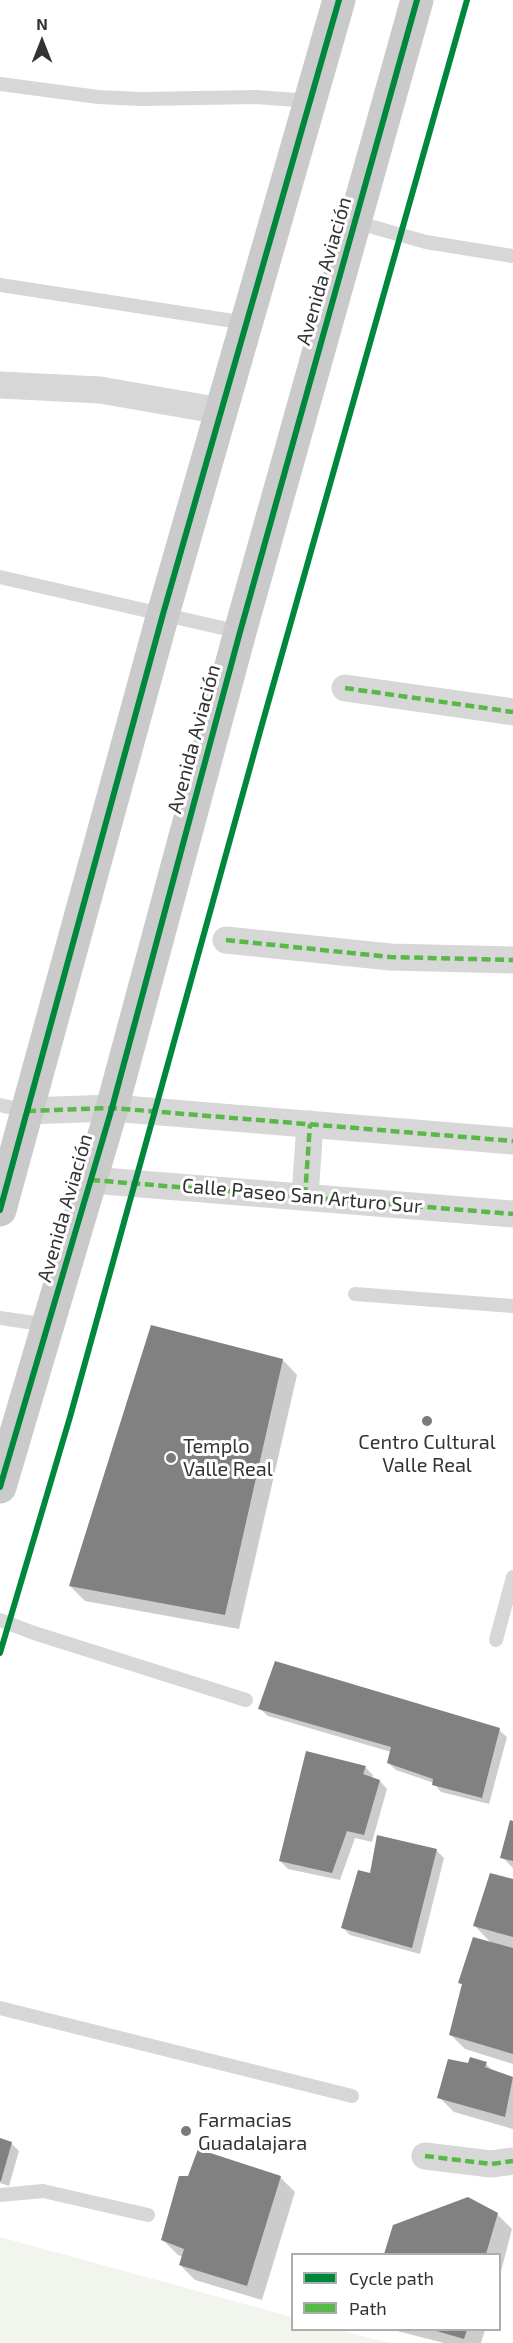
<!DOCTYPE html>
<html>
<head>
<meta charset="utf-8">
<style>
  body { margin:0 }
  #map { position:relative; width:513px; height:2343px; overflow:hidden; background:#fff; font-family:"Exo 2",sans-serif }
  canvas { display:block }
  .legend { position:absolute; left:291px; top:2253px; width:210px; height:78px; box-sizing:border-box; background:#fff; border:2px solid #adadad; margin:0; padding:8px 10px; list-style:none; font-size:18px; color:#333 }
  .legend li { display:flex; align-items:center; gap:12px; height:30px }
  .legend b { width:30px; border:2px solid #adadad }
  .north { position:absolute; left:12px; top:12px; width:60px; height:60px; -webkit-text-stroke:4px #fff; paint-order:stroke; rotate:0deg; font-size:16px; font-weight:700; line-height:24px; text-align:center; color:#333 }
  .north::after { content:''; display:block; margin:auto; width:21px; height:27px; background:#333; clip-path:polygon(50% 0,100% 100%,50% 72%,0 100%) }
</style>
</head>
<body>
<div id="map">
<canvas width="513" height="2343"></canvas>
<ul class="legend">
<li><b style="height:8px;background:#00873e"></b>Cycle path</li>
<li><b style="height:8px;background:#58b947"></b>Path</li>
</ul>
<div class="north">N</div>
</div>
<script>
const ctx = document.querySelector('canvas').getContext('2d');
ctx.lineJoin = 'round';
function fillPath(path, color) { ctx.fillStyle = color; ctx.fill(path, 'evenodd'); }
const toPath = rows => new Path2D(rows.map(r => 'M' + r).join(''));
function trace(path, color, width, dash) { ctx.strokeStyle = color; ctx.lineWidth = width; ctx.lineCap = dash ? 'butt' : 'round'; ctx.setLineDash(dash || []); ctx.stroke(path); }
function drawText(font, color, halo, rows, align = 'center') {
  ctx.font = font + ' "Exo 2",sans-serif'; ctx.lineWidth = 6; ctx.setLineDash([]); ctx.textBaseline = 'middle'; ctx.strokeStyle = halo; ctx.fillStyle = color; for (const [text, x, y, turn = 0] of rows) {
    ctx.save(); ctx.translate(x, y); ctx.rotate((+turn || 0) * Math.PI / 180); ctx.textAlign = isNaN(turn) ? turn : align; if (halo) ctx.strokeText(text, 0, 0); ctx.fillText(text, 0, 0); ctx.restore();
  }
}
const green = toPath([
  [0,2237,292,2317,292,2330,339,2330,390,2343,0,2343]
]);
const shadow = toPath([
  [283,1360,297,1375,239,1629,85,1601,70,1586],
  [260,1709,499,1730,507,1737,489,1804,441,1792,434,1783,396,1770,388,1763,391,1752,268,1716],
  [365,1767,373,1775,372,1778,380,1781,387,1789,372,1842,355,1838,340,1880,288,1869,280,1861],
  [513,1822,513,1868,502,1857],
  [378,1837,437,1851,444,1858,420,1954,350,1935,343,1928,371,1875],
  [513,1880,513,2064,465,2049,450,2034,463,1985,460,1982,492,1944,475,1926],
  [471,2059,486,2064,495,2073,513,2079,513,2129,454,2112,439,2097,469,2065],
  [0,2140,11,2143,19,2151,9,2186,0,2183],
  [280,2177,295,2192,262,2300,195,2280,180,2265,183,2257,178,2255,163,2240],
  [497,2214,512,2229,500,2275,500,2254,385,2254,394,2226],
  [393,2330,485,2330,481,2343,444,2343]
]);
const building = toPath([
  [151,1325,283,1359,225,1615,69,1586],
  [275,1661,500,1728,482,1798,432,1785,433,1779,387,1763,391,1747,258,1709],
  [306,1751,366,1766,363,1774,380,1780,364,1835,347,1831,332,1873,279,1861],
  [510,1820,513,1821,513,1861,500,1858],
  [377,1835,437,1849,412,1948,341,1928,358,1870,370,1873],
  [490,1873,513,1879,513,1937,473,1926],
  [473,1937,513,1948,513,2054,449,2035,462,1984,458,1983],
  [470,2057,487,2062,485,2067,513,2077,505,2117,437,2098,448,2059,468,2063],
  [0,2138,12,2142,1,2181,0,2181],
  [198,2149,281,2176,247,2286,179,2265,184,2249,161,2240,179,2176,188,2176],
  [468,2197,498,2213,486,2254,384,2254,393,2225],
  [433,2330,467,2330,464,2339]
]);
const lane = toPath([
  [0,84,98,97,142,99,256,97,310,101],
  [355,222,426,242,513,256],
  [0,285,246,323],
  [0,577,240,632],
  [0,1105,27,1111],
  [355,1294,513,1306],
  [0,1318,48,1325],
  [0,1620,34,1633,246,1700],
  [496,1640,513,1577],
  [0,2008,352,2096],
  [0,2195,43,2191,148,2215]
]);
const street = toPath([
  [0,385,100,390,221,411],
  [345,688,513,712],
  [226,940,390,957,513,960],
  [27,1111,112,1108,513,1141],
  [91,1180,513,1214],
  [305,1196,310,1124],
  [425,2156,491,2164,513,2161]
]);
const primary = toPath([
  [0,1210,163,614,339,0],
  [0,1487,112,1108,240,632,417,0]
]);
const quiet = toPath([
  [345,688,513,712],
  [226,940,390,957,513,960],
  [27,1111,112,1108,513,1141],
  [91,1180,513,1214],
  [305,1196,310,1124],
  [425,2156,491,2164,513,2161]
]);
const cycleway = toPath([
  [0,1210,163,614,339,0],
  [0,1487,112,1108,240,632,417,0],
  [0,1653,70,1417,261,728,467,0]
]);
const markers = [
  [427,1421,6,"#7a7a7a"],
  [171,1458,6,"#7a7a7a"],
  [186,2131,6,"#7a7a7a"]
];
const streetNames = [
  ["Avenida Aviación",324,271,-74],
  ["Avenida Aviación",194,739,-75],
  ["Calle Paseo San Arturo Sur",302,1196,5],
  ["Avenida Aviación",65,1208,-74]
];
const poiNames = [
  ["Centro Cultural",427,1442,"center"],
  ["Valle Real",427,1465,"center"],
  ["Templo",183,1446],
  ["Valle Real",183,1469],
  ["Farmacias",198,2120],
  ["Guadalajara",198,2143]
];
fillPath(green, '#f1f5ed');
fillPath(shadow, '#0003');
fillPath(building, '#818181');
trace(lane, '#d7d7d7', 14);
trace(street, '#d7d7d7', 27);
trace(primary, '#cacaca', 33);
trace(quiet, '#58b947', 4.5, [9, 4.5]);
trace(cycleway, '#00873e', 6);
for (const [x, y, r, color] of markers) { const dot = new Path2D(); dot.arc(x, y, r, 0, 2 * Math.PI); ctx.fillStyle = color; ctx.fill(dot); trace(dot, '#fff', 2); }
drawText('20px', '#333', '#fff', streetNames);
drawText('20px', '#333', '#fff', poiNames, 'left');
</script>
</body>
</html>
